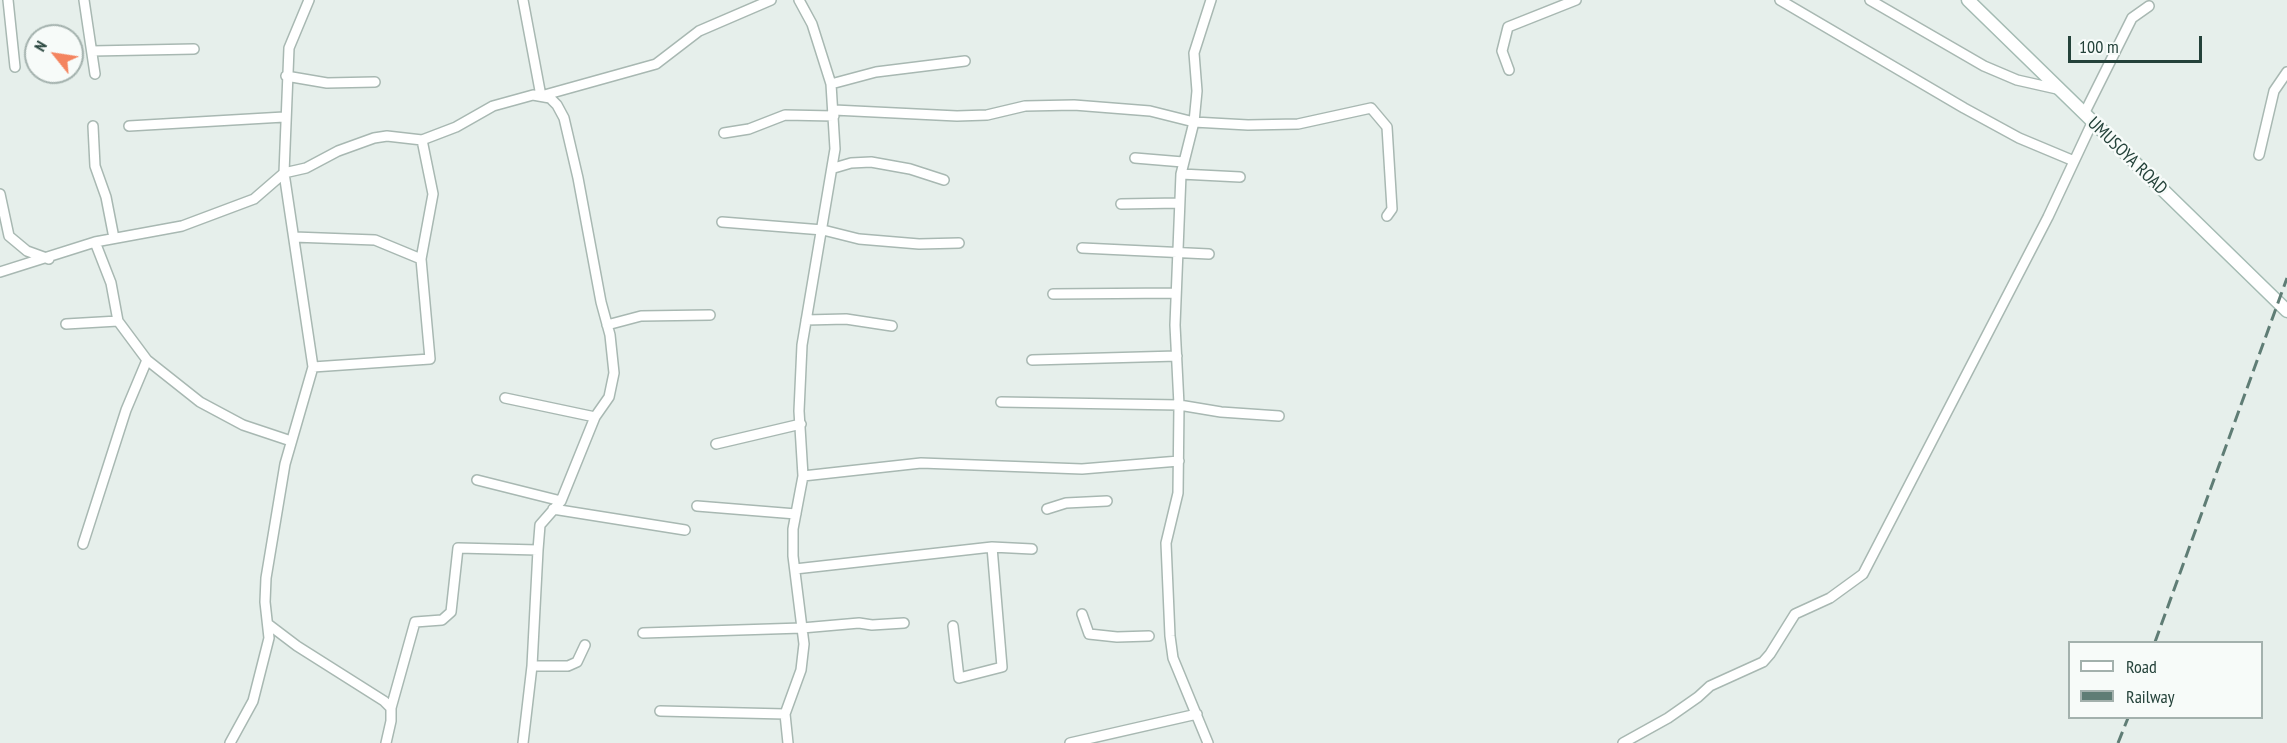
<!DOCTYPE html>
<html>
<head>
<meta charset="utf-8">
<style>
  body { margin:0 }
  #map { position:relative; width:2287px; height:743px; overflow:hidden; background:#e6efeb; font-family:"PT Sans Narrow",sans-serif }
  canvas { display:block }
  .legend { position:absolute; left:2068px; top:641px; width:195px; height:78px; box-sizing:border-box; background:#f7fbf9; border:2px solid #a3b1ad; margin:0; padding:8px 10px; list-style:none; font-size:18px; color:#24423a }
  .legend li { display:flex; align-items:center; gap:12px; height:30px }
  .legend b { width:30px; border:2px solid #a3b1ad }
  .north { position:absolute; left:24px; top:24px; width:60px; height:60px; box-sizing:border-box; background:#f7fbf9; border:2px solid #a3b1ad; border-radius:50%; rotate:300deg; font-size:16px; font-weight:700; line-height:24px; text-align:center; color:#24423a }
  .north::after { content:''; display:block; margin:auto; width:21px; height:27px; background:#f4845f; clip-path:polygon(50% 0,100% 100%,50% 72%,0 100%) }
  .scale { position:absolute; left:2068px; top:36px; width:134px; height:27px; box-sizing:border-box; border:3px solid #24423a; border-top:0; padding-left:8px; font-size:18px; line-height:21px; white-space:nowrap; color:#24423a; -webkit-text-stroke:4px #f7fbf9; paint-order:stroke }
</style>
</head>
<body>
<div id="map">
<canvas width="2287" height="743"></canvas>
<ul class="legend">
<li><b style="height:8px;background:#fff"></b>Road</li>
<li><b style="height:8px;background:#5f7d75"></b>Railway</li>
</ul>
<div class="north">N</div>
<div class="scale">100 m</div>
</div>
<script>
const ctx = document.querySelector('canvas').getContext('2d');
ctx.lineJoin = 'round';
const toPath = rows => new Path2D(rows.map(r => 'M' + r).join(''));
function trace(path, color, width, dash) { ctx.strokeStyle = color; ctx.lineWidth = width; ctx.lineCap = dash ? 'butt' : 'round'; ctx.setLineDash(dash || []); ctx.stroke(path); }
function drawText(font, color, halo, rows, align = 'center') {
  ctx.font = font + ' "PT Sans Narrow",sans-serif'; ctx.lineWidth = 5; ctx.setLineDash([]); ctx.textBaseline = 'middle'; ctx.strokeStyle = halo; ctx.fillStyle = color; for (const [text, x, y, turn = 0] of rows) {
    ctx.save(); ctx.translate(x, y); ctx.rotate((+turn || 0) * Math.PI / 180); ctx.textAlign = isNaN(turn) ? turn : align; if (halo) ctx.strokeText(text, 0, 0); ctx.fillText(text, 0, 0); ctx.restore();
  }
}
const street = toPath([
  [8,0,15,67],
  [84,0,95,74],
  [523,0,541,96],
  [1211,0,1194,53,1197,91,1194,122,1181,174,1175,325,1179,405,1221,412,1279,416],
  [1780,0,1964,108,2019,138,2074,161],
  [1870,0,1984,66,2017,80,2057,89],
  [92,51,194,49],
  [1509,70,1502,51,1508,27,1576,0],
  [286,76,327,83,375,82],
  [831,84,876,72,965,61],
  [541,96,656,64,699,31,771,0],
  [834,110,957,116,987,115,1025,106,1074,105,1150,111,1194,122,1248,125,1298,124,1371,108,1387,127,1392,209,1387,216],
  [2084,114,2132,18,2149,6],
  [93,126,95,166,106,197,114,238],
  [129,126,284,117],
  [724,133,749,129,785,115,834,116],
  [2259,155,2274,91,2287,72],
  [1135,158,1183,162],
  [834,168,851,163,871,162,910,169,944,180],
  [1181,174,1240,177],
  [0,194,9,236,27,251,49,259],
  [1121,204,1179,203],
  [722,222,823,230,859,239,919,244,959,243],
  [294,237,375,240,421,259],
  [95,242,111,283,118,321,147,360,200,402,243,425,291,441],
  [1082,248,1209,254],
  [0,272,95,242,182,226,254,199,284,173,306,168,338,151,374,138,387,136,422,140,456,127,493,106,533,95,550,98,557,105,564,118,578,178,601,302,610,335,614,373,609,397,595,417,561,501,540,525,538,550,458,548,451,612,442,620,415,622,391,708],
  [1053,294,1176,293],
  [806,320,846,319,892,326],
  [66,324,118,321],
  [607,325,641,316,710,315],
  [1032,360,1177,356],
  [313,367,430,359,421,259,433,194,422,140],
  [505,398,595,417],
  [1001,402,1179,405,1178,493,1166,543,1170,636,1173,658,1208,743],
  [716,444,801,424],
  [803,476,921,463,1082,469,1179,461],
  [477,480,561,501],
  [697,506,796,514],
  [553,509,685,530],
  [1047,509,1066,503,1107,501],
  [83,544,126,410,147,360],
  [795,569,992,547,1032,549],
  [1082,614,1089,634,1117,637,1149,636],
  [268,624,297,646,384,701,391,708,391,721,386,743],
  [953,626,959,678,1002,667,992,547],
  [643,633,802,628,859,623,872,625,904,623],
  [532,666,568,666,577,662,585,645],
  [660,711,785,714],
  [230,743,253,701,269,638,265,602,266,578,285,464,313,367,284,173,289,48,309,0],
  [523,743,532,666,538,550],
  [788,743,785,714,801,670,804,644,793,556,793,529,803,476,799,411,802,345,835,149,831,84,812,24,799,0],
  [1070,743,1197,714],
  [1623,743,1668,718,1698,697,1710,686,1763,662,1770,654,1795,614,1830,598,1863,574,2048,217,2092,123]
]);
const secondary = toPath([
  [1968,0,2287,311]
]);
const rail = toPath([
  [2155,642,2287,278],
  [2118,743,2128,718]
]);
const streetNames = [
  ["UMUSOYA ROAD",2127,156,44]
];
trace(street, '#a8b8b2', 12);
trace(secondary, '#a4bbb3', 15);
trace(street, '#fff', 9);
trace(secondary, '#fff', 12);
trace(rail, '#5f7d75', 3, [12, 6]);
drawText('18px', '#24423a', '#f7fbf9', streetNames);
</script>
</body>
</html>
